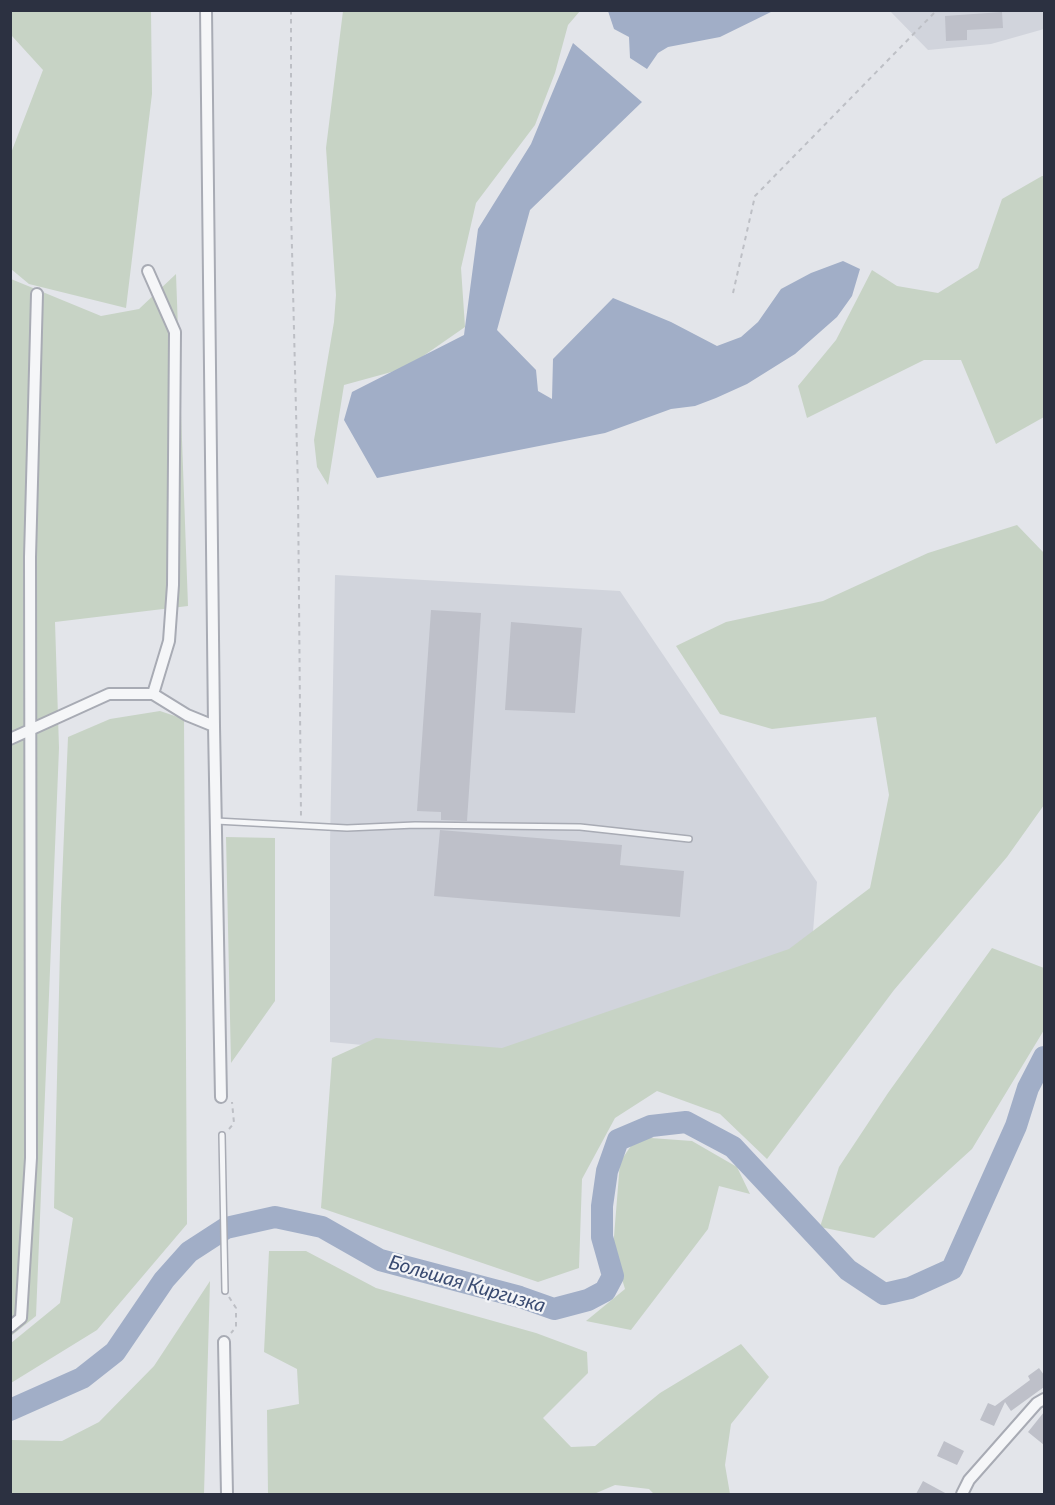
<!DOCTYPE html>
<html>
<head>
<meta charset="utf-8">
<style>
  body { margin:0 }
  #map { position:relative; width:1055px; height:1505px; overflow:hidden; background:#e3e5ea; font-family:Lato,sans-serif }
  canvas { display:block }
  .frame { position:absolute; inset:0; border:12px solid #2c3141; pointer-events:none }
</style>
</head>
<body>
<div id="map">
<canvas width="1055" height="1505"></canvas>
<div class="frame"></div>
</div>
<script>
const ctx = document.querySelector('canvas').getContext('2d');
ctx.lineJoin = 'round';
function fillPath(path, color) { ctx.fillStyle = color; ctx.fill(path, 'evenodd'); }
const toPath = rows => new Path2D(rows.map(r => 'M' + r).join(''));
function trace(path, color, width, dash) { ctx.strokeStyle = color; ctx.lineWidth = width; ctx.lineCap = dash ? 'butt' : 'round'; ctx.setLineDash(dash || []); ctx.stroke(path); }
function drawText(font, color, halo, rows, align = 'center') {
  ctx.font = font + ' Lato,sans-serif'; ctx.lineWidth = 4.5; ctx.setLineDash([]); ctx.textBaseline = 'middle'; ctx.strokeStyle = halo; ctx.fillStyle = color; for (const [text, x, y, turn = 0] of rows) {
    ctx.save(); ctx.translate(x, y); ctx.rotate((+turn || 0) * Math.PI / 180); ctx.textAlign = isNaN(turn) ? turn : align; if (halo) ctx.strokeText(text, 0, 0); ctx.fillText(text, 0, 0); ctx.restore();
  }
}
const built = toPath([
  [890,11,1044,11,1044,29,991,44,928,50],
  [335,575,620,591,817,882,808,994,494,1057,330,1042,330,844]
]);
const green = toPath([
  [11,10,151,11,152,94,126,308,29,284,11,269,11,153,43,70,12,36,11,38],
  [343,11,580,11,568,25,555,73,535,125,476,203,461,268,465,327,406,368,344,385,328,485,317,467,314,440,334,322,336,295,326,148],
  [1042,176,1044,176,1044,417,996,444,961,360,924,360,807,418,798,386,836,340,872,270,897,286,938,293,978,268,1002,199],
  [176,274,188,606,55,622,59,748,36,1316,11,1336,11,279,101,316,139,309],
  [1017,525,1044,553,1044,805,1007,857,894,990,767,1159,720,1114,657,1091,615,1118,582,1179,579,1268,538,1282,321,1208,332,1058,376,1038,502,1048,789,949,870,888,889,795,876,717,772,729,720,714,676,646,726,622,823,601,928,553],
  [160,711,184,719,187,1224,97,1330,11,1383,11,1343,60,1303,73,1218,54,1208,61,906,68,737,110,719],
  [226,837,275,838,275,1001,231,1063],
  [992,948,1044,968,1044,1030,972,1149,874,1238,820,1227,839,1167,888,1093],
  [637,1137,692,1141,737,1167,750,1194,719,1186,708,1229,631,1330,586,1321,625,1289,613,1249,620,1162],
  [269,1251,306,1251,376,1288,536,1333,587,1352,588,1373,543,1418,571,1447,595,1446,660,1393,741,1344,769,1377,731,1424,725,1465,730,1494,654,1494,649,1489,615,1485,594,1494,268,1494,267,1410,299,1404,297,1369,264,1352],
  [210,1281,204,1494,11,1494,11,1440,62,1441,99,1422,154,1366]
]);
const water = toPath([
  [608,11,608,10,773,11,720,37,668,47,658,53,647,69,630,58,629,37,614,29],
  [573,43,642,102,530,210,497,330,536,370,538,391,552,399,553,359,613,298,671,322,717,346,741,337,758,322,781,289,811,273,843,261,860,269,852,296,837,317,795,354,747,384,716,398,695,406,671,409,605,433,377,478,344,420,352,392,464,335,478,229,531,144]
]);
const river = toPath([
  [10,1410,82,1378,115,1352,164,1280,189,1252,226,1228,275,1217,322,1227,380,1260,520,1297,554,1309,588,1300,605,1291,613,1276,602,1237,602,1206,607,1171,618,1140,651,1126,686,1122,733,1147,848,1270,884,1294,910,1288,952,1269,1016,1126,1028,1088,1044,1057]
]);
const building = toPath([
  [1002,12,1003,28,967,30,967,40,946,41,945,16],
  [431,610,481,613,467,821,441,820,441,812,417,811],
  [511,622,582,628,575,713,505,710],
  [440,830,622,845,620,865,684,871,680,917,434,896],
  [1039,1368,1044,1375,1044,1387,1011,1411,1005,1402,994,1426,980,1420,988,1403,995,1406,1030,1380,1028,1376],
  [1044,1412,1044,1445,1028,1432],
  [944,1441,964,1451,957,1465,937,1456],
  [923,1481,947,1494,916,1494]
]);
const path = toPath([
  [291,10,291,209,298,491,301,817],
  [733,293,755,196,937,10],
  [229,1129,234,1123,232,1102],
  [229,1297,236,1308,236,1327,231,1333]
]);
const service = toPath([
  [216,821,347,828,415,825,580,827,689,839],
  [222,1135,225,1291]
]);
const minor = toPath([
  [206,10,214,726,221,1097],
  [148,271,175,332,173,585,169,641,153,694],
  [10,739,109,694,153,694,187,715,214,726],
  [10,1327,21,1318,31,1158,30,557,37,294],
  [224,1342,227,1494],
  [962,1494,969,1480,1037,1403,1044,1399]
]);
const waterNames = [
  ["Большая Киргизка",467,1284,16]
];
fillPath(built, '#d1d4dc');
fillPath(green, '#c7d3c5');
fillPath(water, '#a1aec7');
trace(river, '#a1aec7', 22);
fillPath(building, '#bec0c9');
trace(service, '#a8abb4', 8);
trace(minor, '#a8abb4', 14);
trace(path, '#bdbfc5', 2, [4.5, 4.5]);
trace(service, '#f5f6f8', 5);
trace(minor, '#f5f6f8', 10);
drawText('italic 20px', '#3a4b71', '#f3f4f7', waterNames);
</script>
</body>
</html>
